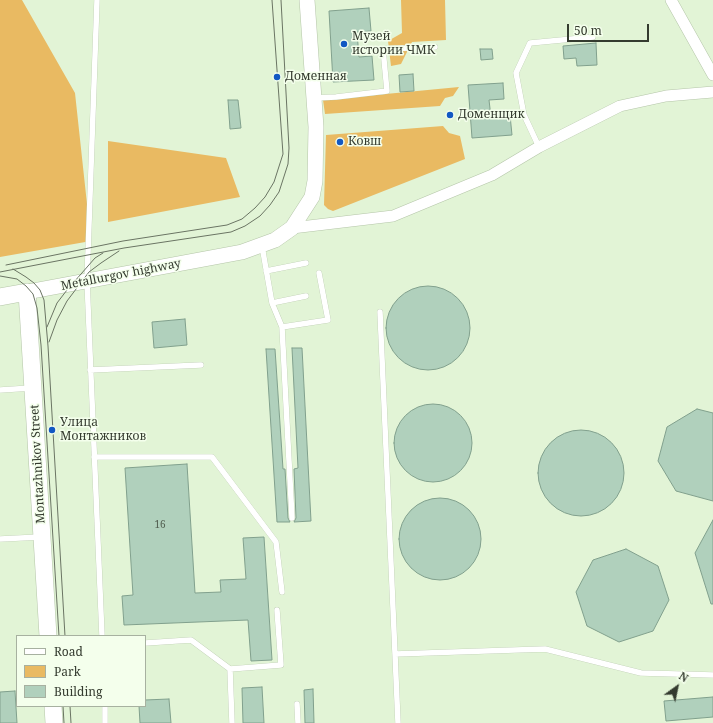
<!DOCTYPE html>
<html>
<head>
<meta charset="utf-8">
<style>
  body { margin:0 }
  #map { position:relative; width:713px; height:723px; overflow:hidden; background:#e2f4d6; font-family:"Noto Serif",serif }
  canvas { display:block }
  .legend { position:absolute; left:16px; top:635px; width:130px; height:72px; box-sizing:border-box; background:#f4ffec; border:1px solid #a7b1a0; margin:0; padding:5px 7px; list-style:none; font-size:12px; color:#343b2f }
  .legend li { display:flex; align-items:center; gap:8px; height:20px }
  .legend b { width:20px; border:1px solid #a7b1a0 }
  .north { position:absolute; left:657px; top:667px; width:40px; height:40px; -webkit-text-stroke:3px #f4ffec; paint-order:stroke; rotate:33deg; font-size:11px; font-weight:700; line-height:16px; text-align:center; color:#343b2f }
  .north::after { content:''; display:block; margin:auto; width:14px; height:18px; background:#343b2f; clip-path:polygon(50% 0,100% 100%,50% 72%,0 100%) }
  .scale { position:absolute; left:567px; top:24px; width:82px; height:18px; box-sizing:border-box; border:2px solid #343b2f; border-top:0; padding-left:5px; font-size:12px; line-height:14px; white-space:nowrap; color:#343b2f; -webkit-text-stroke:3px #f4ffec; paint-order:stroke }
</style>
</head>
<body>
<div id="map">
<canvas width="713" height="723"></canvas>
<ul class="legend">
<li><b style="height:5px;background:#fff"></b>Road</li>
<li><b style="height:11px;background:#e9ba62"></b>Park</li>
<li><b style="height:11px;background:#b0d0bc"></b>Building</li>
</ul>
<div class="north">N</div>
<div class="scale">50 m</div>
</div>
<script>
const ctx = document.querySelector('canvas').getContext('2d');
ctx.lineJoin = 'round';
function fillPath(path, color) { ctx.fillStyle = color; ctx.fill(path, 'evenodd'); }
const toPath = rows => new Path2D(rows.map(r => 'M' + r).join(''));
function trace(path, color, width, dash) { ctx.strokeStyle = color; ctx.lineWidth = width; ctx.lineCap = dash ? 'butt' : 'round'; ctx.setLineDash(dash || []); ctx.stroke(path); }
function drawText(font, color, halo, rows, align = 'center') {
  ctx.font = font + ' "Noto Serif",serif'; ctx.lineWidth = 3; ctx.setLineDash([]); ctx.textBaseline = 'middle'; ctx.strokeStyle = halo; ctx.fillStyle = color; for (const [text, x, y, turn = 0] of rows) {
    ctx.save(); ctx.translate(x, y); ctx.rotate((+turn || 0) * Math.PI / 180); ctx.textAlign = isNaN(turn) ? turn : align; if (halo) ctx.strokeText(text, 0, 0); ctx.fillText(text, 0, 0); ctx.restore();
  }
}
const green = toPath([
  [0,0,22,0,75,93,91,241,0,257],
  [401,0,445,0,446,40,412,42,401,64,391,66,388,41,402,33],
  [459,87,453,96,445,98,440,106,325,114,323,100],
  [443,126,449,133,460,136,465,159,333,211,328,209,324,205,326,135],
  [108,141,226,158,240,197,108,222]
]);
const building = toPath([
  [369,8,371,31,357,32,359,57,372,56,374,80,333,82,329,11,369,8],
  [596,43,597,65,577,66,576,58,564,59,563,46,596,43],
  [480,49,492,49,493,59,481,60,480,49],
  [413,74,414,91,400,92,399,75,413,74],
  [503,83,504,99,489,100,491,117,510,115,512,135,472,138,468,85,503,83],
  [228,100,238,100,241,128,230,129,228,100],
  '386 328a42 42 0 1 1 84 0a42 42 0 1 1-84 0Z',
  [185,319,187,345,154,348,152,322,185,319],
  [292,348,302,348,311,521,294,522,296,518,294,469,298,468,292,348],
  [266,349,275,349,283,469,285,469,288,518,290,522,277,522,266,349],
  '394 443a39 39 0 1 1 78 0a39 39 0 1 1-78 0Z',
  [697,409,713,413,713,501,676,491,658,461,667,427,697,409],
  '538 473a43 43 0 1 1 86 0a43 43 0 1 1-86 0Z',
  [187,464,195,593,221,592,220,580,246,579,243,538,264,537,272,660,251,661,248,620,124,625,122,596,133,595,125,468,187,464],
  '399 539a41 41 0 1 1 82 0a41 41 0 1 1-82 0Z',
  [713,520,713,604,711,604,695,553,713,520],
  [626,549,658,566,669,600,653,631,619,642,587,626,576,592,593,560,626,549],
  [262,687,264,723,243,723,242,688,262,687],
  [313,689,314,723,305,723,304,690,313,689],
  [15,691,17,723,0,723,0,692,15,691],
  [713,697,713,717,666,721,664,701,713,697],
  [169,699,171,723,140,723,139,706,145,706,145,700,169,699]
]);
const lane = toPath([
  [97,0,87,281,102,636],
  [315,98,336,97,387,91,383,49,435,47],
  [539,147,524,115,516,73,530,43,593,37],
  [262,246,272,303,282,327,328,320,319,273],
  [266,271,306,263],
  [272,303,306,296],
  [380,312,395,654,545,649,641,673,713,675],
  [282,327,292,518],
  [90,370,201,365],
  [0,390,31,388],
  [94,457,212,457,276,542,282,592],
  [0,539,40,537],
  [145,643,191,640,230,669,281,665,277,610],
  [395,654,398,723],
  [230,669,232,723],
  [297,704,298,723],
  [105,706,105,723]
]);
const street = toPath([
  [671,0,713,75],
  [292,228,393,216,492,175,539,147,620,106,666,96,713,92]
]);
const secondary = toPath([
  [27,292,242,252,275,240,292,228,312,197,315,181,316,127,307,0]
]);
const primary = toPath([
  [0,297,27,292,48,636],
  [53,706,54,723]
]);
const tram = toPath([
  [6,265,123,241,227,225,242,219,255,208,265,197,274,182,283,154,272,0],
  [13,269,26,277,34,283,40,290,44,300,48,346,65,636],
  [0,272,124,248,231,232,245,226,260,216,270,205,279,192,288,164,289,148,281,0],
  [0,276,17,279,26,286,33,294,37,308,41,345,59,636],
  [47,327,57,303,67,290,95,258,103,253],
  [49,342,57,320,67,301,89,272,101,263,119,251],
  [63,706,64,723],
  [70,706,71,723]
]);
const markers = [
  [344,44,4,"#1158c3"],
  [277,77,4,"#1158c3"],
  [450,115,4,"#1158c3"],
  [340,142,4,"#1158c3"],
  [52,430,4,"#1158c3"]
];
const numberNames = [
  ["16",160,525]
];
const poiNames = [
  ["Музей",352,37],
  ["истории ЧМК",352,51],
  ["Доменная",285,77],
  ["Доменщик",458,115],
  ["Ковш",348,142],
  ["Улица",60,423],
  ["Монтажников",60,437]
];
const streetNames = [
  ["Metallurgov highway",121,275,-11],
  ["Montazhnikov Street",38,464,-93]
];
fillPath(green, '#e9ba62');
fillPath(building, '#b0d0bc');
trace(building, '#81a08d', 1);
trace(lane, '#b4c5a8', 6);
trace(street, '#b4c5a8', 12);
trace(secondary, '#b4c5a8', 16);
trace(primary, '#b4c5a8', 18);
trace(lane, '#fff', 5.5);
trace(street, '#fff', 11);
trace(secondary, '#fff', 15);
trace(primary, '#fff', 17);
trace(tram, '#6a7463', 1);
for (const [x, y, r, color] of markers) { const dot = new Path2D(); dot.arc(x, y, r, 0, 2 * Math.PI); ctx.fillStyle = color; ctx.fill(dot); trace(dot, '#f4ffec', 1.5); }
drawText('10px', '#536052', null, numberNames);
drawText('12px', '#343b2f', '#f4ffec', poiNames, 'left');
drawText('12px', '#343b2f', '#f4ffec', streetNames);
</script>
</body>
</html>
